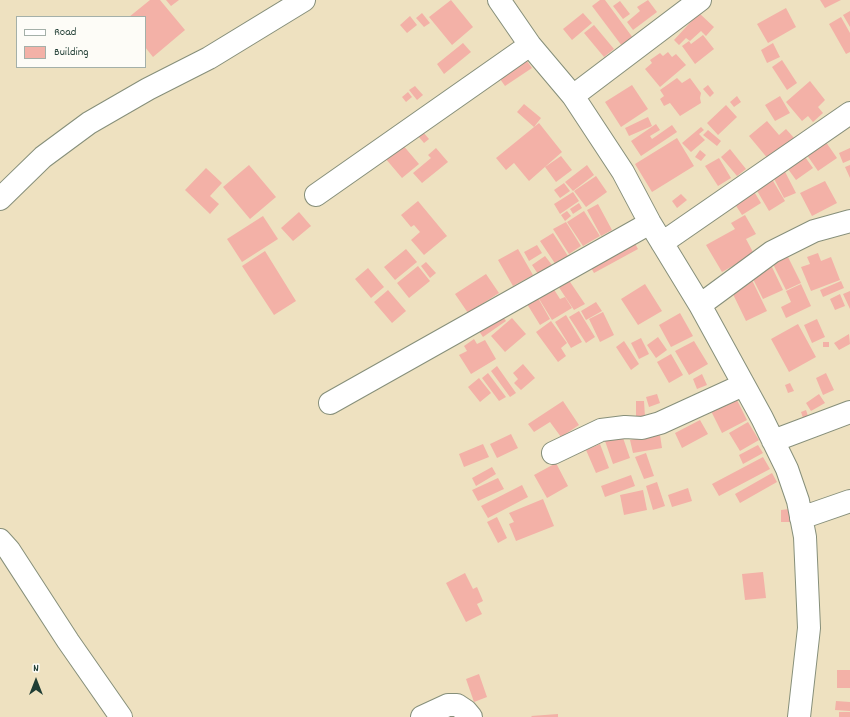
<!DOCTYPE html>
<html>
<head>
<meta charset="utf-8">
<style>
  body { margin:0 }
  #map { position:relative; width:850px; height:717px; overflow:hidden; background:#eee1c0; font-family:Dekko,sans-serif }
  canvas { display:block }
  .legend { position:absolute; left:16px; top:16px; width:130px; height:52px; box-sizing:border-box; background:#fdfcf7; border:1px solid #a4b0a9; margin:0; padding:5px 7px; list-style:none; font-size:12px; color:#1f3d34 }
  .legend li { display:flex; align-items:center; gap:8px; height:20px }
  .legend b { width:20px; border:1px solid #a4b0a9 }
  .north { position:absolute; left:16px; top:661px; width:40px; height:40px; -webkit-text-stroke:3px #fdfcf7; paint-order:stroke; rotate:0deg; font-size:11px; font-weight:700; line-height:16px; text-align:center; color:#1f3d34 }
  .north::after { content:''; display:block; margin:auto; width:14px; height:18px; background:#1f3d34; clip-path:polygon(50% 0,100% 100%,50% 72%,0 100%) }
</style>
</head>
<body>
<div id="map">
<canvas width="850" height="717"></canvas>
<ul class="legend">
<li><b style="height:5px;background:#fff"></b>Road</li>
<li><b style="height:11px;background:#f3b1a7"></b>Building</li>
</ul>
<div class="north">N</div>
</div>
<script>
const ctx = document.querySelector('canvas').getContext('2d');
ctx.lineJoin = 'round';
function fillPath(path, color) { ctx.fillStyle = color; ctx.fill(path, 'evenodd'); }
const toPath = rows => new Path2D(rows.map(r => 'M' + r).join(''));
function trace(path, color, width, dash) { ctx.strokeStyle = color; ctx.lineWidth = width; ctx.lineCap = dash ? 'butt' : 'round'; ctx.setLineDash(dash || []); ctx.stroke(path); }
const building = toPath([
  [150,0,160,0,185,30,153,57,145,47,145,17,129,17],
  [166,0,179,0,171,6],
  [451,0,473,27,452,45,429,17],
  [600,0,605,0,633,38,622,46,592,6],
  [648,0,657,12,633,30,627,22,640,11,637,7],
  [820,0,841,0,825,8],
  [620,1,630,14,623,19,613,6],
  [786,8,796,27,768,43,757,24],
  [850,11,850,27,843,15],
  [422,13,430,23,424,27,416,18],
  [583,13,592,23,572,40,563,29],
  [699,13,714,27,706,36,701,31,690,41,686,38,679,45,674,40],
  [410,16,417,25,407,33,400,25],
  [841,17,850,33,850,52,846,54,829,24],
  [594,25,614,49,604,57,584,33],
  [703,35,714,49,695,64,682,46,689,41,691,44],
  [463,43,471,52,444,74,437,64],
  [773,43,780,57,767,63,761,50],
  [517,47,532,68,505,86,490,65],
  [668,52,672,57,676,54,686,65,660,87,645,69,652,63,650,60,660,53,663,56],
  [782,60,797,83,787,90,772,67],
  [677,78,682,83,690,78,701,93,700,98,701,103,680,116,670,103,664,106,660,99,664,96,660,90],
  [810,81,825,100,818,107,823,113,813,122,808,116,802,121,786,102],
  [632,85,648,109,621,127,605,102],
  [708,85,714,93,710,97,703,89],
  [415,86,423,95,417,100,409,90],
  [408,92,412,97,406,102,402,97],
  [737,96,741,102,734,107,730,102],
  [780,96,790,113,775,121,765,105],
  [524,104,541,118,534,127,517,112],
  [726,105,737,117,718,135,707,123],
  [648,117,652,126,629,136,625,128],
  [767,121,779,135,786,129,795,139,769,160,749,136],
  [539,123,562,152,529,181,514,163,506,170,496,158],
  [656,124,660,130,650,136,652,139,672,125,677,132,641,156,631,141],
  [701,127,704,130,699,134,705,140,691,152,682,143],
  [708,130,721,141,717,146,703,135],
  [423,132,429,139,424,143,418,136],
  [821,135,837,158,818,171,802,148],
  [677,138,694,166,652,192,635,164],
  [402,144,419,164,402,178,385,158],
  [436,148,448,162,422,183,413,173,431,158,428,155],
  [850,148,850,160,843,163,839,153],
  [730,149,746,169,737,176,721,157],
  [700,150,706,155,701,161,695,157],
  [800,150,813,168,796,180,783,162],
  [561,156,572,170,556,182,545,167],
  [719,158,731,178,718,186,705,166],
  [781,164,796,193,784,198,769,169],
  [249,165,276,197,250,219,223,187],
  [587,165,594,175,573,191,565,182],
  [850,165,850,178,845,167],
  [206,168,222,183,210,196,219,204,210,214,185,190],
  [769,174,785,201,769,211,753,184],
  [596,176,607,192,586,207,574,191],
  [825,181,837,203,812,216,800,193],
  [564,183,570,191,560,198,554,190],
  [750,185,761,203,742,215,731,198],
  [573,192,579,201,560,214,554,204],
  [681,194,687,200,677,208,672,201],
  [418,201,447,236,424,255,411,240,420,232,414,225,411,227,401,215],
  [579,203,582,208,573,214,570,209],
  [598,204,612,230,601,236,587,210],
  [567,211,571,216,565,221,561,215],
  [584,211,600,236,583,246,567,222],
  [299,212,311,226,293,241,281,228],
  [745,215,756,234,746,239,754,254,722,272,706,245,735,229,731,223],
  [263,216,278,239,242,262,227,239],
  [566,222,581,246,569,254,553,229],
  [553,233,568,256,556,265,540,241],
  [631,236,638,249,594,273,587,261],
  [537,245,542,253,529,261,524,252],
  [406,249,417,262,395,280,384,267],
  [518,249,533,275,513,286,498,260],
  [265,251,296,301,274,315,242,266],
  [818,253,821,261,831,257,840,280,811,291,801,267,810,264,807,257],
  [545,256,552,265,538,274,532,265],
  [788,257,801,283,786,290,773,264],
  [426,262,436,273,430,278,421,266],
  [771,265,783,290,763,299,751,275],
  [418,266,430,281,409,298,397,283],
  [368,268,384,287,371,298,355,279],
  [564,273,585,304,574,310,554,280],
  [486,274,499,293,468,313,455,294],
  [751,278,767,311,746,321,730,288],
  [548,280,560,299,565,297,572,308,552,320,533,289],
  [841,281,844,288,823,297,820,290],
  [645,284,662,311,638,325,621,299],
  [801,284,811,306,786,318,781,307,791,302,786,291],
  [388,290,406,311,392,323,374,302],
  [850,291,850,309,843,294],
  [840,294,845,306,835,310,830,299],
  [538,298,550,319,540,325,527,304],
  [596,302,602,311,586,320,581,311],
  [497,308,506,321,483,337,474,324],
  [579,311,595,337,586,343,569,317],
  [603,312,614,335,600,342,589,319],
  [680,313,693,336,671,347,659,325],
  [566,315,582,342,571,348,555,322],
  [512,318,526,334,505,352,491,336],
  [817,319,825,337,812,343,804,325],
  [551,321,567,343,561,348,566,356,558,362,536,332],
  [798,324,816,357,789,372,771,339],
  [849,334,850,344,839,350,834,343],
  [658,337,667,350,656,358,647,345],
  [641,338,649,354,639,359,631,343],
  [474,339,477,344,485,340,496,359,471,374,459,355,467,351,464,346],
  [624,341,639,364,631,370,616,347],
  [694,341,708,364,689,375,675,351],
  [823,342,829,342,829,347,823,347],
  [671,354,683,375,669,383,657,362],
  [523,364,535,378,521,390,514,383,518,379,513,373],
  [497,366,516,393,510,397,491,371],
  [488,373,506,397,499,401,482,378],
  [826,373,834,390,823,395,816,378],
  [702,374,707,385,697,389,693,379],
  [479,378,491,393,480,402,468,387],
  [790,383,794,391,788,393,785,385],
  [657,394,660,403,649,407,646,397],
  [819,394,825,403,811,411,806,403],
  [735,396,747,420,722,433,710,409],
  [563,401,579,425,561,437,550,422,534,432,528,424],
  [636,401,644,401,645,417,636,417],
  [806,410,808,416,803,418,801,412],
  [700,420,708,434,682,448,675,433],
  [748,422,759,440,740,451,729,433],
  [511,434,518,448,497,458,490,444],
  [622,435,630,458,613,464,605,441],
  [660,435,662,448,633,453,630,440],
  [483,444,489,457,464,467,459,454],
  [600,444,609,468,596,473,586,450],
  [758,445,763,453,743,464,739,455],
  [646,453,654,476,644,479,635,457],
  [763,457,770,469,719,496,712,484],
  [556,463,568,486,547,498,534,475],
  [492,467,496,474,476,486,472,478],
  [772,473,777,482,740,503,735,494],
  [631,475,635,486,605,497,601,486],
  [498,478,504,489,478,501,472,490],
  [657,482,665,506,653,510,646,486],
  [522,485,528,497,488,518,481,506],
  [688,488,692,501,672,507,668,495],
  [643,490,647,510,624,515,620,495],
  [543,499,554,526,516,541,509,524,514,522,509,513],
  [789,509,790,522,781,522,781,510],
  [497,517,507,538,498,543,487,522],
  [763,572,766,598,745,600,742,574],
  [465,573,473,589,477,587,483,601,477,604,482,614,466,622,446,583],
  [837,670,850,670,850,688,837,688],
  [479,674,487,697,474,702,466,679],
  [836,701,850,702,850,711,835,710],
  [839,712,850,712,850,717,839,717],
  [558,714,558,717,532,717,531,716]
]);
const minor = toPath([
  [499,0,530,45,573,96,623,172,650,223,700,305,762,418,787,469,798,501,805,537,809,628,799,717],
  [573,96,700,0],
  [316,195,530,45],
  [0,199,43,157,89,123,148,89,209,58,304,0],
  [662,243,850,113],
  [700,305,772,252,814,231,850,221],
  [330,403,650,223],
  [773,441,850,412],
  [553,453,601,430,625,427,642,428,660,423,743,385],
  [801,518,850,501],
  [0,540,9,550,68,641,121,717],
  [422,717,448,705,457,705,466,711,471,717]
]);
fillPath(building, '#f3b1a7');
trace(minor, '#868f7a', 24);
trace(minor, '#fff', 22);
</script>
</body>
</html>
